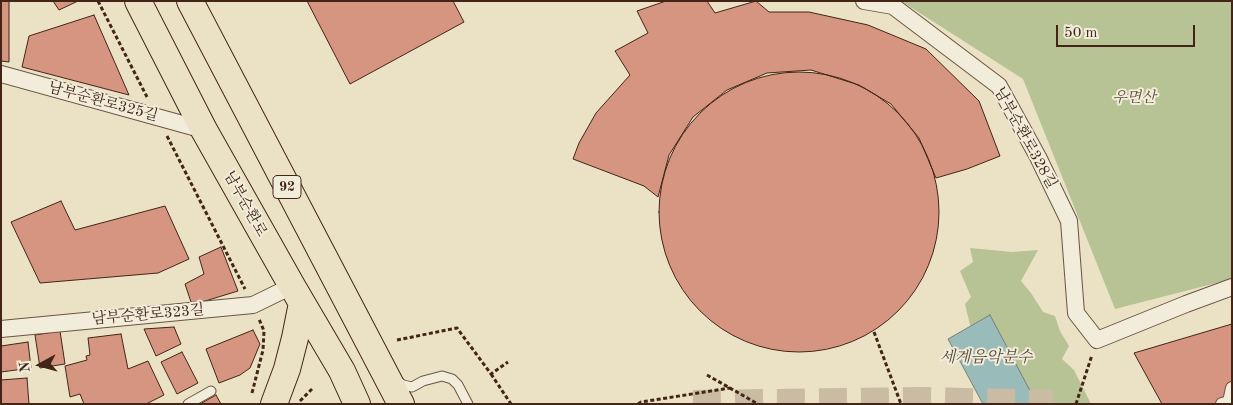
<!DOCTYPE html>
<html>
<head>
<meta charset="utf-8">
<style>
  body { margin:0 }
  #map { position:relative; width:1233px; height:405px; overflow:hidden; background:#ebe2c6; font-family:"Old Standard TT",serif }
  canvas { display:block }
  .frame { position:absolute; inset:0; border:2px solid #422516; pointer-events:none }
  .north { position:absolute; left:15px; top:340px; width:50px; height:50px; -webkit-text-stroke:4px #f2ecda; paint-order:stroke; rotate:263deg; font-size:14px; font-weight:700; line-height:20px; text-align:center; color:#422516 }
  .north::after { content:''; display:block; margin:auto; width:18px; height:22px; background:#422516; clip-path:polygon(50% 0,100% 100%,50% 72%,0 100%) }
  .scale { position:absolute; left:1056px; top:25px; width:139px; height:22px; box-sizing:border-box; border:2px solid #422516; border-top:0; padding-left:6px; font-size:15px; line-height:18px; white-space:nowrap; color:#422516; -webkit-text-stroke:4px #f2ecda; paint-order:stroke }
</style>
</head>
<body>
<div id="map">
<canvas width="1233" height="405"></canvas>
<div class="frame"></div>
<div class="north">N</div>
<div class="scale">50 m</div>
</div>
<script>
const ctx = document.querySelector('canvas').getContext('2d');
ctx.lineJoin = 'round';
function fillPath(path, color) { ctx.fillStyle = color; ctx.fill(path, 'evenodd'); }
const toPath = rows => new Path2D(rows.map(r => 'M' + r).join(''));
function trace(path, color, width, dash) { ctx.strokeStyle = color; ctx.lineWidth = width; ctx.lineCap = dash ? 'butt' : 'round'; ctx.setLineDash(dash || []); ctx.stroke(path); }
function drawText(font, color, halo, rows, align = 'center') {
  ctx.font = font + ' "Old Standard TT","Noto Serif KR",serif'; ctx.lineWidth = 4; ctx.setLineDash([]); ctx.textBaseline = 'middle'; ctx.strokeStyle = halo; ctx.fillStyle = color; for (const [text, x, y, turn = 0] of rows) {
    ctx.save(); ctx.translate(x, y); ctx.rotate((+turn || 0) * Math.PI / 180); ctx.textAlign = isNaN(turn) ? turn : align; if (halo) ctx.strokeText(text, 0, 0); ctx.fillText(text, 0, 0); ctx.restore();
  }
}
const green = toPath([
  [901,1,1232,1,1232,279,1115,309,1023,79],
  [970,248,1012,252,1038,250,1021,281,1031,293,1043,312,1055,316,1060,331,1069,346,1062,359,1074,370,1091,404,1001,404,975,346,965,304,971,297,960,271,973,262]
]);
const water = toPath([
  [990,315,1037,404,983,404,948,339,990,315]
]);
const building = toPath([
  [1,1,9,1,9,62,1,61,1,1],
  [53,1,78,1,59,10,53,1],
  [307,1,453,1,464,22,350,84,307,1],
  [666,1,707,1,715,13,756,1,769,12,809,12,868,25,926,49,979,101,1000,156,967,169,936,178,919,138,891,104,859,85,811,70,767,73,727,90,693,117,669,155,658,197,644,186,573,159,579,143,596,113,630,75,615,51,648,33,637,11,666,1],
  [94,15,129,95,22,67,29,36,94,15],
  '659 212a140 140 0 1 1 280 0a140 140 0 1 1-280 0Z',
  [61,201,75,230,165,206,189,259,158,273,40,283,11,222,61,201],
  [221,247,238,291,192,305,185,284,204,274,199,257,221,247],
  [1232,324,1232,404,1162,404,1134,353,1232,324],
  [174,327,181,344,156,356,144,329,174,327],
  [253,330,260,344,250,368,240,375,219,383,206,349,253,330],
  [60,331,65,364,40,368,35,335,60,331],
  [121,334,128,369,148,361,164,395,146,404,84,404,80,394,70,397,65,366,87,360,86,356,90,355,88,338,121,334],
  [28,342,31,368,1,372,1,346,28,342],
  [182,352,198,383,177,394,161,362,182,352],
  [27,378,29,404,1,404,1,380,27,378],
  [216,395,221,404,200,404,216,395]
]);
const trunkTunnel = toPath([
  [693,404,925,401,1053,404]
]);
const path = toPath([
  [98,1,147,97],
  [167,136,245,289],
  [874,332,901,404],
  [397,340,457,328,491,374,508,362],
  [491,374,511,404],
  [707,375,758,404],
  [252,393,263,350,264,331,259,319],
  [300,401,312,389],
  [638,404,641,402,730,388],
  [1076,404,1092,355]
]);
const service = toPath([
  [396,380,403,385,412,387,423,381,442,376,452,379,458,385,468,404],
  [188,404,211,391]
]);
const pedestrian = toPath([
  [1222,404,1229,402,1232,388]
]);
const minor = toPath([
  [864,1,893,6,999,86,1038,157,1069,221,1076,313,1097,340,1186,304,1232,287],
  [1,74,204,130],
  [1,329,253,305,292,286]
]);
const primary = toPath([
  [138,1,204,130,292,286,342,371,357,404],
  [190,1,401,404],
  [274,404,287,369,295,338,302,303]
]);
const shields = [
  [287,187,28]
];
const shieldNames = [
  ["92",287,187]
];
const parkNames = [
  ["우면산",1134,98]
];
const streetNames = [
  ["남부순환로325길",103,102,15],
  ["남부순환로328길",1025,138,61],
  ["남부순환로",245,204,61],
  ["남부순환로323길",148,315,-5]
];
const waterNames = [
  ["세계음악분수",986,358]
];
fillPath(green, '#b7c395');
fillPath(water, '#99bcbb');
trace(water, '#768079', 1);
fillPath(building, '#d69580');
trace(building, '#422516', 1);
trace(trunkTunnel, '#c9bca3', 28, [28, 14]);
trace(service, '#6c5442', 11);
trace(pedestrian, '#6c5442', 14);
trace(minor, '#6c5442', 18);
trace(primary, '#422516', 28);
trace(path, '#422516', 3, [4, 2.5]);
trace(service, '#f2ecda', 9);
trace(pedestrian, '#f2ecda', 12);
trace(minor, '#f2ecda', 16);
trace(primary, '#ebe2c6', 26);
for (const [x, y, w] of shields) { const box = new Path2D(); box.roundRect(x - w / 2, y - 11.5, w, 23, 4); ctx.fillStyle = '#f2ecda'; ctx.fill(box); trace(box, '#422516', 1); }
drawText('bold 14px', '#422516', null, shieldNames);
drawText('italic 15px', '#5f4c36', '#f2ecda', parkNames);
drawText('15px', '#422516', '#f2ecda', streetNames);
drawText('italic 16px', '#584b3f', '#f2ecda', waterNames);
</script>
</body>
</html>
